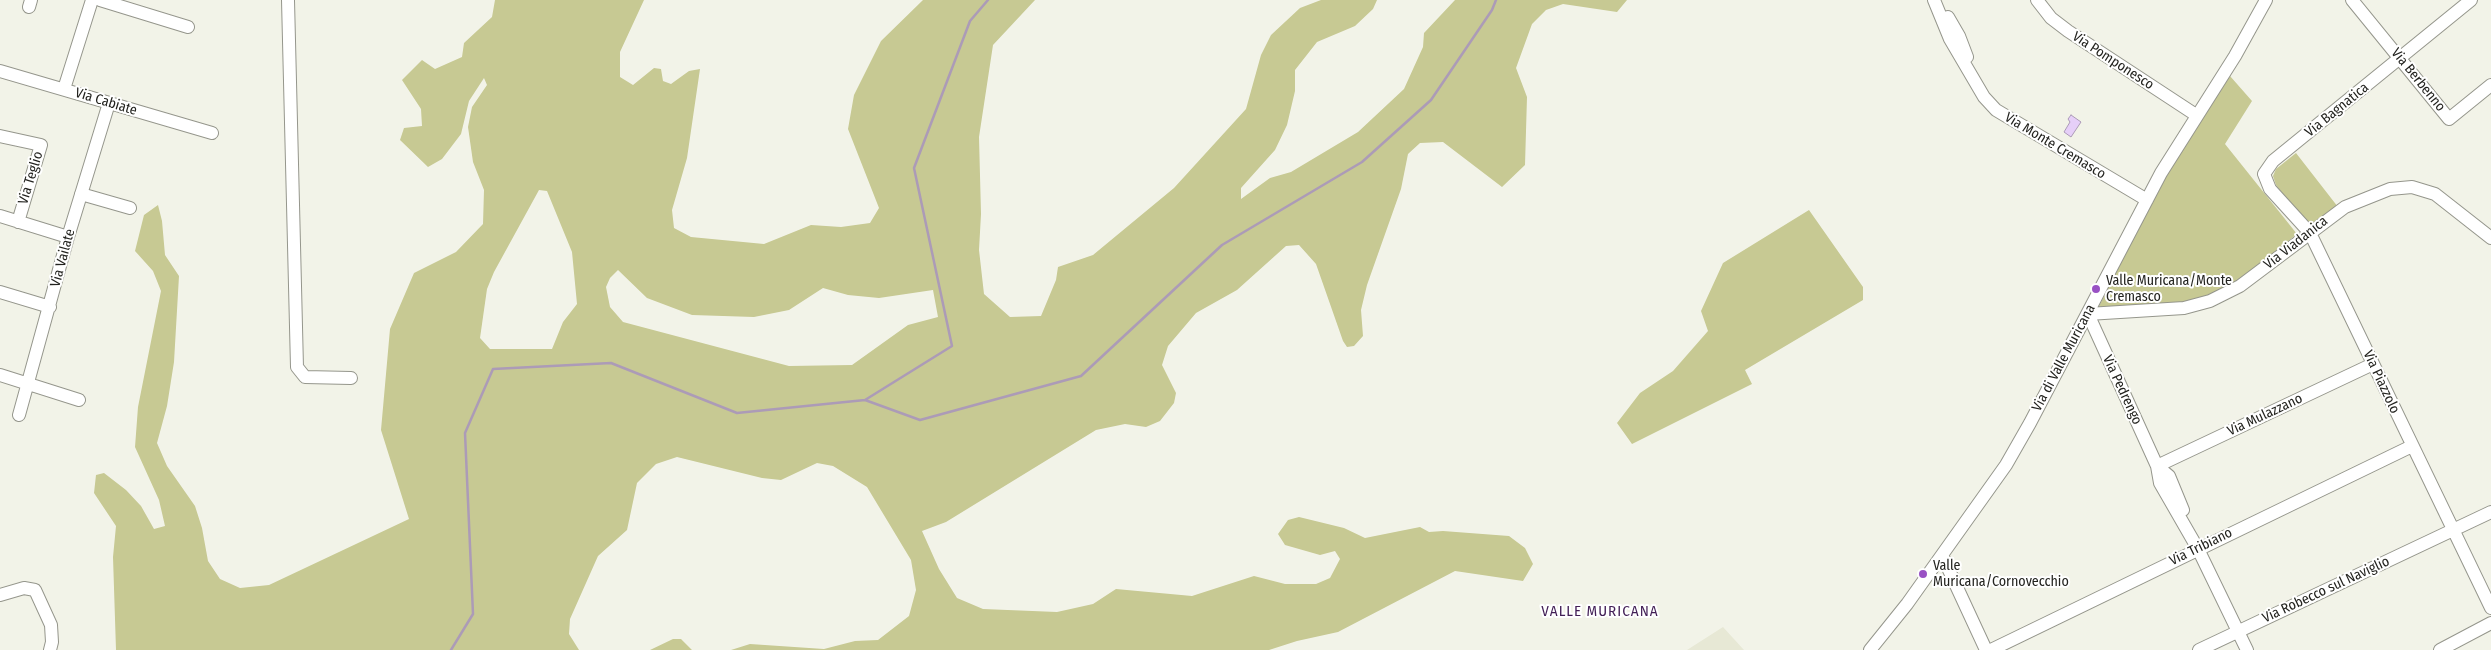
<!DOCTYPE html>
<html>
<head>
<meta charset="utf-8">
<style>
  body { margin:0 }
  canvas { display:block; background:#f2f3e8 }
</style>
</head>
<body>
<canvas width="2491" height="650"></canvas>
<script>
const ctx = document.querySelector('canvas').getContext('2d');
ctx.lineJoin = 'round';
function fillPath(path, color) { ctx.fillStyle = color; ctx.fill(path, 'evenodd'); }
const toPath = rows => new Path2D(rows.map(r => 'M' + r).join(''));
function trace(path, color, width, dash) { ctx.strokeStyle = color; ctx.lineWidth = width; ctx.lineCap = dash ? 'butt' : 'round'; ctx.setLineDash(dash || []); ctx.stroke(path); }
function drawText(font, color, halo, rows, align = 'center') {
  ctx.font = font + ' "Fira Sans Condensed",sans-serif'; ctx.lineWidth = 4; ctx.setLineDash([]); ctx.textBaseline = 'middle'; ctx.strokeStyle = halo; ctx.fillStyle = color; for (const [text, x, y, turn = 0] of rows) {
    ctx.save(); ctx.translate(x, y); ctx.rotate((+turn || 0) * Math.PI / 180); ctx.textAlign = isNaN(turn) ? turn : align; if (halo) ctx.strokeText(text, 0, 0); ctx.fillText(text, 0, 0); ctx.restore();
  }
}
const built = toPath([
  [1723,627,1744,650,1687,650]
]);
const green = toPath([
  [495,0,644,0,620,52,620,77,633,85,654,68,661,69,663,81,671,84,689,71,700,69,687,158,672,210,674,228,691,237,764,244,811,225,841,227,870,223,879,208,848,129,854,95,881,41,923,0,1035,0,993,45,979,137,981,214,979,250,984,294,1010,317,1041,316,1056,280,1058,267,1093,255,1174,188,1246,109,1261,55,1271,35,1300,8,1321,0,1377,0,1373,9,1355,26,1317,42,1295,70,1295,91,1287,125,1275,150,1241,188,1241,199,1270,178,1291,172,1358,132,1404,89,1423,47,1424,33,1455,0,1627,0,1617,12,1563,4,1546,10,1532,24,1516,68,1527,97,1525,165,1502,187,1443,142,1420,143,1408,154,1401,189,1367,285,1361,310,1363,336,1354,346,1347,347,1343,341,1316,264,1299,245,1286,246,1237,290,1196,313,1168,346,1162,365,1176,393,1174,403,1160,421,1146,427,1125,424,1096,430,946,522,922,531,939,569,957,598,983,609,1057,612,1093,604,1116,589,1192,596,1254,576,1285,584,1316,584,1330,578,1340,559,1335,551,1320,555,1285,545,1278,534,1288,520,1299,517,1344,528,1365,538,1420,527,1429,532,1443,531,1509,536,1525,548,1533,564,1523,581,1455,571,1338,632,1297,641,1269,650,731,650,750,644,824,649,855,641,878,640,909,616,916,590,911,560,867,487,833,466,817,463,781,480,762,478,677,457,656,464,637,483,627,530,598,556,570,619,569,634,579,650,116,650,113,557,116,526,94,493,96,475,104,473,126,490,141,506,154,529,165,526,159,500,135,447,138,407,161,291,153,271,135,251,144,215,158,205,162,221,165,255,179,276,174,362,167,406,157,443,167,466,195,506,202,528,208,561,220,579,240,588,269,585,409,519,381,430,390,329,414,273,456,252,483,224,484,190,473,162,468,127,472,107,487,85,484,78,469,101,461,134,442,159,428,167,400,140,404,128,422,126,421,109,402,80,422,60,435,69,462,57,464,43,492,17],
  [539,190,547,191,572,252,577,304,563,322,552,349,490,349,480,338,487,289,494,272],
  [618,270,647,298,692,315,754,317,789,310,823,288,848,295,879,298,933,290,938,317,908,325,852,365,789,366,623,322,610,307,606,287,610,278],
  [2230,76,2252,101,2225,144,2297,234,2241,280,2203,297,2186,302,2098,308,2165,176],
  [2296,153,2338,207,2309,228,2276,185,2273,176,2276,169],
  [1809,210,1863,287,1863,300,1745,370,1752,384,1632,444,1617,423,1640,393,1673,371,1708,331,1701,311,1723,263],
  [673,639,681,639,692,650,650,650]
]);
const water = toPath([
  [2071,115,2081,122,2071,137,2064,132,2070,122,2068,119,2071,115]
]);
const stream = toPath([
  [865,400,920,420,1081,376,1222,245,1362,162,1431,100,1492,10,1496,0],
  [451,650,473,614,465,433,493,369,611,363,737,413,865,400,952,346,914,168,970,21,988,0]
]);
const minor = toPath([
  [100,0,188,27],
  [288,0,297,367,305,377,351,378],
  [1934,0,1950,39,1984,97,1996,110,2147,200],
  [2037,0,2051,18,2068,31,2196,115],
  [2352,0,2449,119,2491,85],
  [2471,0,2273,161,2264,174,2270,189,2310,233,2491,608],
  [29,7,31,0],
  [1948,17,1959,36,1967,57],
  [0,71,212,133],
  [64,89,92,0],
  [0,136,41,145,18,222],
  [81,194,130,208],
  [0,216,68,237],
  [0,292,50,307],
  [0,375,79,400],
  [19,415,68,237,109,103],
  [2157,466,2373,364],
  [2157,466,2169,476,2183,510],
  [1942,555,1986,650],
  [0,595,24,588,35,590,51,625,52,642,50,650],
  [1870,650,1907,604,2006,465,2030,423,2161,173,2235,56,2266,0],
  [1991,650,2412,446],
  [2199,650,2491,512],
  [2247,650,2198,549,2160,483,2157,466,2088,314,2184,308,2210,301,2240,286,2345,207,2390,189,2412,187,2435,194,2491,238],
  [2440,650,2491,623]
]);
const markers = [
  [2096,289,5,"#9951c4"],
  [1923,574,5,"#9951c4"]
];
const streetNames = [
  ["Via Pomponesco",2113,61,33],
  ["Via Berbenno",2418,80,51],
  ["Via Cabiate",106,102,17],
  ["Via Bagnatica",2337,110,-39],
  ["Via Monte Cremasco",2055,146,31],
  ["Via Teglio",31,178,-73],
  ["Via Viadanica",2296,243,-38],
  ["Via Vailate",63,258,-75],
  ["Via di Valle Muricana",2064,358,-62],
  ["Via Piazzolo",2381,382,65],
  ["Via Pedrengo",2122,390,65],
  ["Via Mulazzano",2265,415,-25],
  ["Via Tribiano",2201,547,-26],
  ["Via Robecco sul Naviglio",2326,590,-25]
];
const poiNames = [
  ["Valle Muricana/Monte",2106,281],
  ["Cremasco",2106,297],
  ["Valle",1933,566],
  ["Muricana/Cornovecchio",1933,582]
];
const neighbourhoodNames = [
  ["VALLE MURICANA",1600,612]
];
fillPath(built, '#e7e8d5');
fillPath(green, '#c7c993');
fillPath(water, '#e6cff8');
trace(water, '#ac9bb7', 1);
trace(stream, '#ac9bb7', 2.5);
trace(minor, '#95968c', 14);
trace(minor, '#fff', 12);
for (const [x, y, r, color] of markers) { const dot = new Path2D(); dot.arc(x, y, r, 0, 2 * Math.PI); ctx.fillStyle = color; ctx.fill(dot); trace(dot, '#fff', 2); }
drawText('14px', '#23231f', '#fff', streetNames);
drawText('14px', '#23231f', '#fff', poiNames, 'left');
ctx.letterSpacing = '1px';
drawText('15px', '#421f56', '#fff', neighbourhoodNames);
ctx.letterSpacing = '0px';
</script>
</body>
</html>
